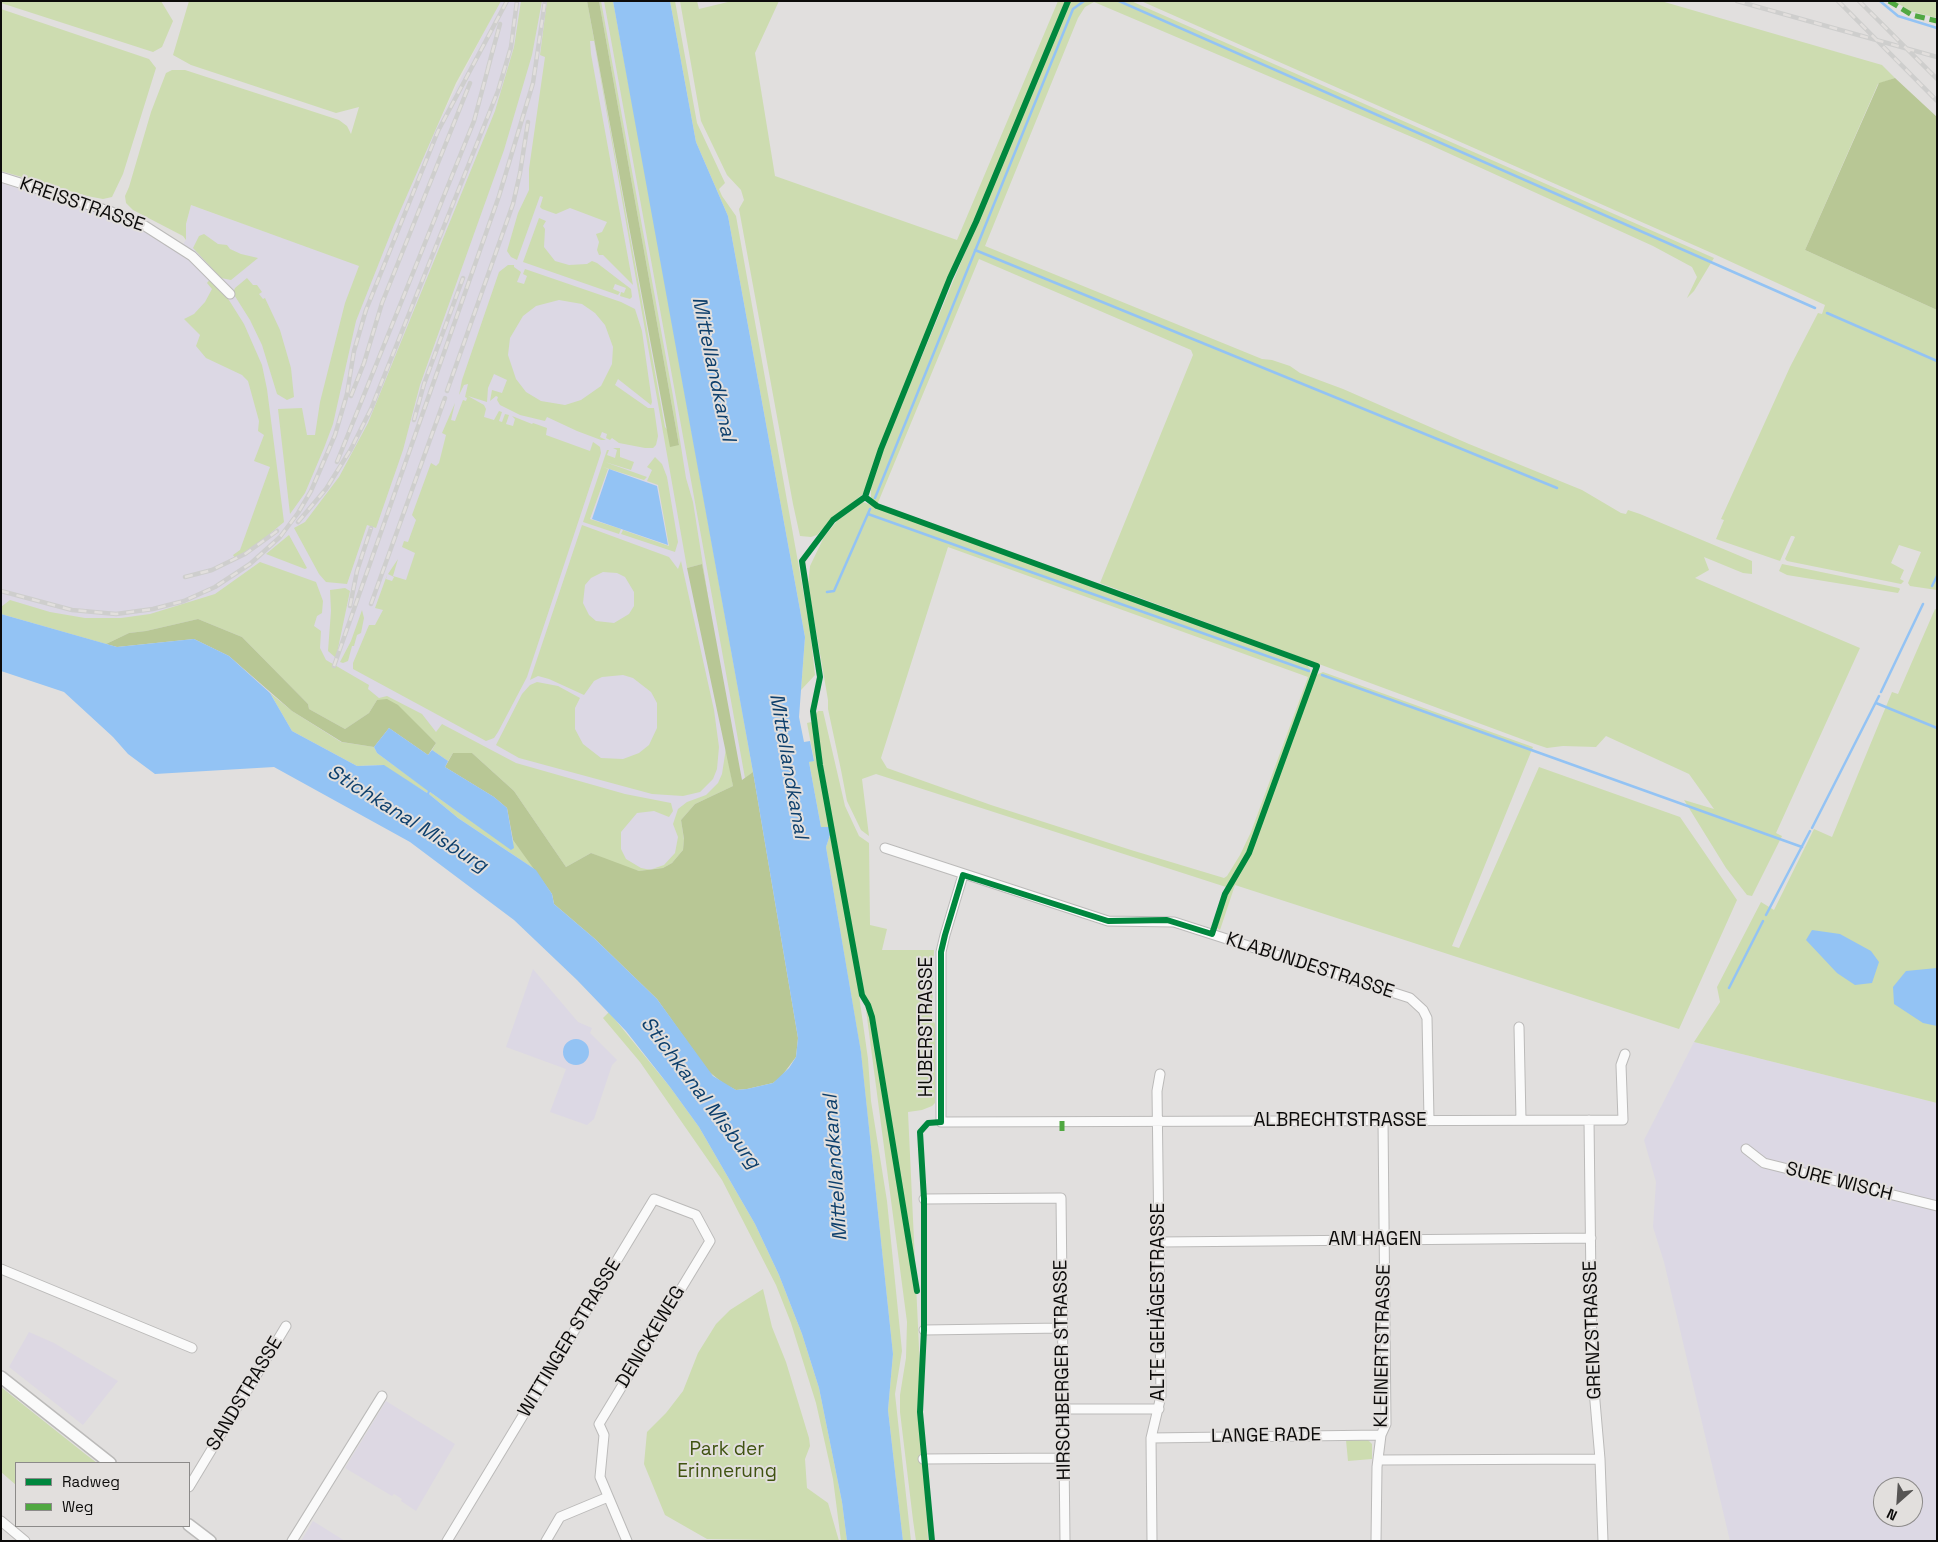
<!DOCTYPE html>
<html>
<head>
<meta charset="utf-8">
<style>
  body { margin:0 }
  #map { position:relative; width:1938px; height:1542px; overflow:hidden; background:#e1dfde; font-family:"Space Grotesk",sans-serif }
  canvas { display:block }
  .frame { position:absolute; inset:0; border:2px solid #0c0b0a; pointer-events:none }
  .legend { position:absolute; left:15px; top:1462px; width:175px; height:65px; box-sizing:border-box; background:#e2dfdd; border:1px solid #8c8a89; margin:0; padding:6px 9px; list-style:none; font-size:15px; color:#0c0b0a }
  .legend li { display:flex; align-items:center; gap:10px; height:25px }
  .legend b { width:25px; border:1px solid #8c8a89 }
  .north { position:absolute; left:1873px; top:1477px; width:50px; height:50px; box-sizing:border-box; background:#e2dfdd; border:1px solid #8c8a89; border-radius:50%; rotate:206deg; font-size:14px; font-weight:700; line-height:20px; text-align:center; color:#0c0b0a }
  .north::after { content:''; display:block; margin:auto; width:18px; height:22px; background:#575554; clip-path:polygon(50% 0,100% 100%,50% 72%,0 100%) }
</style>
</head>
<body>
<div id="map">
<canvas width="1938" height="1542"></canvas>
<div class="frame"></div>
<ul class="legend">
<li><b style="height:6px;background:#00873e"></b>Radweg</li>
<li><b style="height:6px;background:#50a841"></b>Weg</li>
</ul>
<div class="north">N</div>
</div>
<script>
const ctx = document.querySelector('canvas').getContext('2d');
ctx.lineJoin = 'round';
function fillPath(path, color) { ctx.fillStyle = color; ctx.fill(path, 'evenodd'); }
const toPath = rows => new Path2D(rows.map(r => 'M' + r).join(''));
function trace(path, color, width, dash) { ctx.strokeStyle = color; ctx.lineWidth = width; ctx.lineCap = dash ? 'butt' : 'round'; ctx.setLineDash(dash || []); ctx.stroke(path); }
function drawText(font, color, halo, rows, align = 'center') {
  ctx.font = font + ' "Space Grotesk",sans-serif'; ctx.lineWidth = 4; ctx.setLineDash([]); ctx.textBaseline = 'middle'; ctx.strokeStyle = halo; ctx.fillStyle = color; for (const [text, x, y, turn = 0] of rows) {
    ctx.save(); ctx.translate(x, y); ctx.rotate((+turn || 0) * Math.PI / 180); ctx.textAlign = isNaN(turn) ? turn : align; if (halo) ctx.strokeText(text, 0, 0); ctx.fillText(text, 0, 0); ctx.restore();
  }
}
const commercial = toPath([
  [29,1332,54,1343,118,1381,83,1425,9,1367],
  [386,1401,455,1444,416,1511,401,1501,402,1499,394,1494,392,1496,345,1468],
  [313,1521,345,1541,301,1541]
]);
const industrial = toPath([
  [491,1,613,1,753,772,798,1038,789,1068,374,747,328,750,229,656,1,614,1,183,129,223,178,251,186,240,186,224,191,205,336,257,435,130,496,8],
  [533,969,578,1022,592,1028,590,1033,617,1060,612,1065,594,1119,587,1125,550,1112,566,1069,506,1047],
  [1694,1042,1937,1103,1937,1541,1730,1541,1664,1262,1653,1227,1656,1182,1644,1140],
  [1883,1487,1913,1487,1913,1517,1883,1517]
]);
const green = toPath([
  [1,1,161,1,173,21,162,47,153,52,1,3],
  [189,1,501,1,456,83,394,225,356,321,333,424,324,448,305,493,290,514,278,409,302,408,307,435,315,435,320,402,345,303,359,266,191,205,186,224,186,240,183,236,133,210,126,203,125,196,129,187,151,112,166,73,172,70,185,70,339,120,347,126,351,134,359,107,336,113,191,65,173,55],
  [521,1,542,1,532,55,504,150,420,385,403,450,376,528,367,525,347,584,326,582,319,574,294,528,305,522,339,477,368,423,495,111,514,47],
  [547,1,587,1,665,427,679,445,599,1,601,1,673,396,686,478,693,502,712,622,702,564,687,568,594,41,590,41,591,54,633,285,603,255,599,255,597,250,599,242,596,234,602,232,607,222,570,208,556,214,542,209,540,207,543,197,540,196,517,260,511,257,507,251,518,213,529,190,529,169,545,57,540,55],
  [604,1,613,1,643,161,753,772,745,778],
  [670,1,675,1,697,123,725,183,719,189,722,196,736,216,810,629,815,675,801,690,805,637,728,216,696,142],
  [680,1,697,1,699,9,732,1,779,1,755,53,775,176,957,240,1058,1,1065,1,978,214,947,280,863,494,832,519,817,535,811,537,800,536,793,504,739,209,744,200,741,190,727,175,701,121],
  [1070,1,1131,1,1714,258,1694,291,1687,298,1697,277,1692,267,1653,246,1426,143,1094,2,1085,7,1078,18,985,246,1262,359,1272,360,1290,366,1300,373,1343,389,1469,444,1582,490,1621,513,1626,514,1628,510,1640,514,1752,561,1752,574,1743,573,1704,557,1709,570,1695,578,1860,648,1776,833,1782,836,1752,896,1747,895,1726,868,1684,800,1714,809,1689,774,1606,736,1596,747,1563,746,1547,748,1535,744,1100,583,1193,355,1191,350,979,259,877,505,871,499,871,483,884,447],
  [1141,1,1661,1,1882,65,1895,78,1878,84,1805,250,1937,310,1937,590,1910,586,1908,583,1921,552,1899,545,1891,563,1904,570,1900,579,1904,581,1901,584,1787,561,1785,559,1795,537,1793,536,1791,536,1780,561,1716,539,1724,520,1721,519,1790,367,1818,313,1822,314,1825,305,1714,254],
  [1894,1,1937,1,1937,18,1910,11],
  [1,9,149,59,156,68,123,174,112,197,103,199,87,196,1,171],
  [539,218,546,221,543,226,545,229,544,247,555,261,569,265,587,264,592,261,597,263,631,289,632,297,630,299,620,296,621,292,624,293,626,288,615,284,613,289,620,292,618,295,523,262],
  [204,234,218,244,227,245,230,249,241,254,258,258,231,280,221,278,193,248,199,236],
  [508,265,514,265,514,267,521,272,517,282,524,284,527,276,523,274,525,269,621,302,635,309,642,331,652,402,651,405,618,379,615,385,648,408,654,408,658,436,656,445,653,448,645,448,619,443,612,438,610,440,606,438,607,434,602,432,600,437,606,440,601,440,577,431,547,417,545,421,520,415,500,405,497,400,498,397,496,396,490,401,492,390,502,393,507,380,494,374,488,388,487,402,468,396,484,405,486,409,484,417,494,420,499,411,502,412,499,421,502,422,505,414,509,415,506,424,513,426,515,419,512,416,532,424,533,423,547,428,546,435,590,451,593,442,596,444,600,447,601,453,527,677,498,732,494,738,486,741,353,669,353,663,369,625,375,625,383,610,375,608,387,575,386,579,392,581,394,577,388,574,398,559,393,576,406,580,415,553,402,547,404,541,408,542,416,520,412,515,431,463,436,466,439,463,446,435,442,433,455,403,451,420,455,421,463,400,466,401,467,398,465,397,468,384,464,385,459,395,462,380,499,272],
  [559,300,582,304,595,313,605,325,613,347,612,364,601,386,581,400,565,405,541,401,526,392,516,379,508,355,510,338,523,316,536,306],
  [211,278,227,297,244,324,262,365,267,389,284,522,255,546,235,558,233,555,240,550,270,467,254,461,264,435,258,431,259,421,248,381,242,375,206,358,196,346,200,335,184,319,194,314,205,302,212,289,207,283],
  [247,278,253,285,257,285,262,292,259,294,263,299,265,298,280,330,291,368,294,397,287,400,277,394,262,345,250,320,233,293,235,288],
  [613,448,620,448,620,457,634,462,631,470,605,462,647,477,644,480,603,467,608,469,590,519,621,529,619,534,583,522,607,450,609,450,607,455,615,458,617,450],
  [655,457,662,464,667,477,678,542,675,552,621,534,623,530,669,546,658,485,647,481,652,470,647,467],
  [863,502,1307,665,1310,669,1311,678,1257,827,1247,853,1226,887,876,774,862,779,869,836,861,830,847,801,841,770,828,709,828,700,808,584,810,566,824,537,837,521],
  [948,547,1308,677,1251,832,1240,855,1227,876,1224,878,1131,850,991,805,887,768,881,758],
  [582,525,669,557,678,569,681,561,714,710,719,747,717,769,713,779,700,792,683,796,652,794,519,758,496,745,522,694,530,685,537,682,558,686,580,698,575,708,575,729,583,744,601,758,623,759,639,753,649,745,657,728,657,703,651,692,633,678,623,675,602,677,594,681,584,695,549,679,538,676,530,680],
  [603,572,617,573,625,577,634,592,634,606,629,614,614,623,596,621,589,615,583,603,585,585,591,578],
  [289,535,307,568,305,569,266,554],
  [260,562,316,582,323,601,322,613,317,616,314,626,321,631,320,648,326,660,369,685,368,689,379,698,387,696,422,714,436,732,442,724,516,763,625,794,671,803,673,811,669,817,654,811,637,813,621,832,621,849,626,859,641,868,651,870,639,871,624,867,591,853,566,867,514,791,472,753,453,753,448,761,432,750,436,743,414,722,377,700,369,713,345,729,309,709,308,704,242,637,198,619,146,631,129,633,106,644,1,614,1,607,10,600,50,612,85,618,121,618,150,614,215,594],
  [1782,564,1899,588,1900,589,1898,593,1787,575,1779,571],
  [345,588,350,591,336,658,328,651,331,611,330,590],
  [1935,609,1937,610,1937,1103,1694,1042,1720,1002,1717,987,1761,902,1774,910,1814,829,1832,837,1892,692,1898,694],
  [362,610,364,618,361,633,357,635,354,646,352,646,348,661,343,663,340,662,351,641],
  [1323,672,1533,747,1452,946,1459,948,1539,767,1680,817,1737,900,1679,1029,1235,885,1220,930,1217,928,1229,888,1252,849,1316,675],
  [270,693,292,711,341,742,374,747,377,753,429,791,427,793,382,765,357,766,292,731],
  [818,711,823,711,845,806,859,836,869,843,870,925,887,929,882,950,934,950,932,1016,935,1024,935,1103,932,1106,922,1110,908,1112,928,1541,916,1541,913,1520,900,1412,900,1395,906,1358,907,1322,861,972,846,903,816,724,815,716],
  [811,722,813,724,829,827,821,827,809,762,814,760,807,723],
  [726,748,733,786,695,804,681,820,684,840,683,850,672,863,663,868,652,869,664,865,675,853,678,837,673,824,678,809,687,802,706,795,718,783,722,774],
  [430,792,491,835,513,845,513,840,536,870,458,818,429,794],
  [830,835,855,967,868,1059,871,1101,887,1201,902,1351,895,1394,911,1541,903,1541,888,1410,893,1354,861,1053,826,847],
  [609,1012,670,1087,699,1127,755,1224,779,1275,802,1334,819,1388,842,1502,847,1541,841,1541,833,1479,816,1403,791,1323,776,1285,722,1180,640,1062,603,1018],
  [763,1289,772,1327,786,1362,809,1438,810,1446,805,1459,807,1488,828,1503,839,1541,707,1539,665,1515,644,1464,647,1432,666,1413,683,1391,698,1353,716,1324,730,1310],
  [1,1387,84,1453,97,1463,16,1463,16,1485,1,1472],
  [1367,1439,1372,1444,1372,1459,1348,1461,1346,1440]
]);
const forest = toPath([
  [587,1,599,1,679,445,670,447],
  [1895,78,1937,117,1937,310,1805,250,1879,83],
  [702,564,742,780,753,772,798,1038,796,1057,781,1077,773,1083,747,1089,736,1090,724,1084,708,1071,657,999,595,939,554,904,552,894,513,840,507,808,494,797,445,767,453,753,472,753,514,791,566,867,591,853,639,871,663,868,672,863,683,850,684,839,681,820,695,804,733,786,687,568],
  [198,619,242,637,308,704,309,709,345,729,369,713,377,700,387,699,398,705,436,743,428,755,389,728,374,747,342,742,292,711,229,656,194,639,117,647,106,644,129,633,146,631]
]);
const water = toPath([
  [613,1,670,1,696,142,728,216,805,637,799,717,804,742,810,741,814,761,809,762,821,827,829,827,830,835,826,847,861,1052,893,1354,888,1410,903,1541,847,1541,842,1502,819,1388,802,1334,779,1275,755,1224,699,1127,670,1087,626,1031,577,980,514,920,410,842,274,767,155,774,128,754,113,737,64,692,1,671,1,614,117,647,194,639,229,656,270,693,292,731,357,766,384,765,427,793,428,791,377,753,374,747,389,728,428,755,432,750,448,761,445,767,494,797,507,808,514,848,511,850,430,792,429,794,458,818,536,870,552,894,554,904,595,939,657,999,713,1076,736,1090,747,1089,773,1083,789,1068,796,1057,798,1038,753,772],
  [609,469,657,486,668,545,592,519],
  [1812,930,1840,934,1871,951,1879,962,1872,983,1855,985,1837,973,1806,940],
  [1937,968,1937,1026,1923,1023,1894,1004,1893,987,1906,971],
  '563 1052a13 13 0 1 1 26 0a13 13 0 1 1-26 0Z'
]);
const stream = toPath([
  [1119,1,1815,308],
  [1880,1,1898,16,1937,28],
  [975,250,1557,488],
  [1827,313,1937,361],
  [875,498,1073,9,1084,1],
  [868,514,1309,671],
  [1932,586,1937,576],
  [827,592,834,591,870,509],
  [1322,675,1802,847],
  [1881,692,1923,604],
  [1876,703,1937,728],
  [1812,828,1879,696],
  [1766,915,1810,831],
  [1729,988,1763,921]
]);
const minor = toPath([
  [1,177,115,213,145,226,192,256,230,294],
  [885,848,1108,921,1174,922,1410,998,1423,1010,1427,1018,1429,1120],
  [963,875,945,935,941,952,941,1122,1623,1120,1621,1065,1625,1054],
  [1519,1027,1521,1120],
  [1589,1120,1592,1367,1600,1459,1603,1541],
  [1746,1149,1764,1163,1937,1206],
  [924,1199,1061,1198,1065,1541],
  [1160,1242,1591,1238],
  [1,1269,192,1348],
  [924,1330,1062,1328],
  [1063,1409,1159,1409],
  [1151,1438,1381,1435],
  [923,1459,1064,1458],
  [1378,1460,1600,1459],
  [189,1487,286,1326],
  [1,1521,25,1541],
  [292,1541,382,1396],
  [447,1541,654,1199,696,1215,710,1241,599,1424,604,1435,600,1477,627,1541],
  [546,1541,560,1517,608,1497],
  [1152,1541,1151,1438,1161,1396,1157,1091,1160,1074],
  [1376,1541,1377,1467,1381,1435,1386,1424,1383,1120]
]);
const tertiary = toPath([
  [1,1377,110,1463],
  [189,1525,210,1541]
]);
const rail = toPath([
  [1737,1,1937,57],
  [1838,1,1937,101],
  [1859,1,1937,79],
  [488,68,500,24],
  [447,391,513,204,520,173,528,122],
  [351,396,364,363,382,303,470,83],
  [414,420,424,384,463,278],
  [337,462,474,121,490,61],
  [298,522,326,489,351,449,371,409,498,91,511,47,517,1],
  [185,577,212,570,245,554,277,531],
  [1,591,72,610,116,614,153,609,184,601,215,587,250,564,280,537,298,513,311,491,335,435,347,394,354,351,366,310,438,131,507,1],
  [371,604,445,398],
  [350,606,357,571,371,528],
  [334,666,499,196,533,83,545,1]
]);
const quiet = toPath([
  [1889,1,1912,15,1937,21],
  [1062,1121,1062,1135]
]);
const cycleway = toPath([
  [865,497,877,506,1317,666,1249,853,1225,894,1212,934,1167,920,1108,921,963,875,945,935,941,952,941,1122,928,1123,920,1132,924,1199,924,1330,920,1412,932,1541],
  [917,1291,872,1017,868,1005,862,995,820,765,813,711,820,677,802,561,833,520,865,497,881,449,950,278,976,222,1068,1]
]);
const streetNames = [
  ["KREISSTRASSE",82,205,19],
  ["KLABUNDESTRASSE",1310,966,18],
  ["HUBERSTRASSE",927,1027,-90],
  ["ALBRECHTSTRASSE",1340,1121],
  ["SURE WISCH",1839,1182,14],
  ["AM HAGEN",1375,1240],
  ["ALTE GEHÄGESTRASSE",1159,1302,-90],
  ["GRENZSTRASSE",1593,1330,-92],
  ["DENICKEWEG",651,1337,-59],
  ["WITTINGER STRASSE",570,1338,-59],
  ["KLEINERTSTRASSE",1383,1346,-89],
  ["HIRSCHBERGER STRASSE",1063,1370,-91],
  ["SANDSTRASSE",245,1394,-59],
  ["LANGE RADE",1266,1436,-1]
];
const parkNames = [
  ["Park der",727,1450],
  ["Erinnerung",727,1472]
];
const waterNames = [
  ["Mittellandkanal",713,369,78],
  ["Mittellandkanal",788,766,80],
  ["Stichkanal Misburg",407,819,32],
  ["Stichkanal Misburg",700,1093,53],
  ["Mittellandkanal",836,1168,-94]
];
fillPath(commercial, '#ddd8e3');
fillPath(industrial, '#dcd8e4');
fillPath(green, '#cddcb0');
fillPath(forest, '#b8c795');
fillPath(water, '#93c3f4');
trace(stream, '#93c3f4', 2.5);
trace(minor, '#bbbab9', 11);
trace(tertiary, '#bbbab9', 14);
trace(minor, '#fafafa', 9);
trace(tertiary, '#fafafa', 11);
trace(rail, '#cececd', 4.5);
trace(rail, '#e2dfdd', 2.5, [8]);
trace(quiet, '#50a841', 5, [10, 5]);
trace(cycleway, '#00873e', 6);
drawText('19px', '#0c0b0a', '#e2dfdd', streetNames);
drawText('19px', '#405311', '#e2dfdd', parkNames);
drawText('italic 20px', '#0d3f6c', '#e2dfdd', waterNames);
</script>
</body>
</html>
